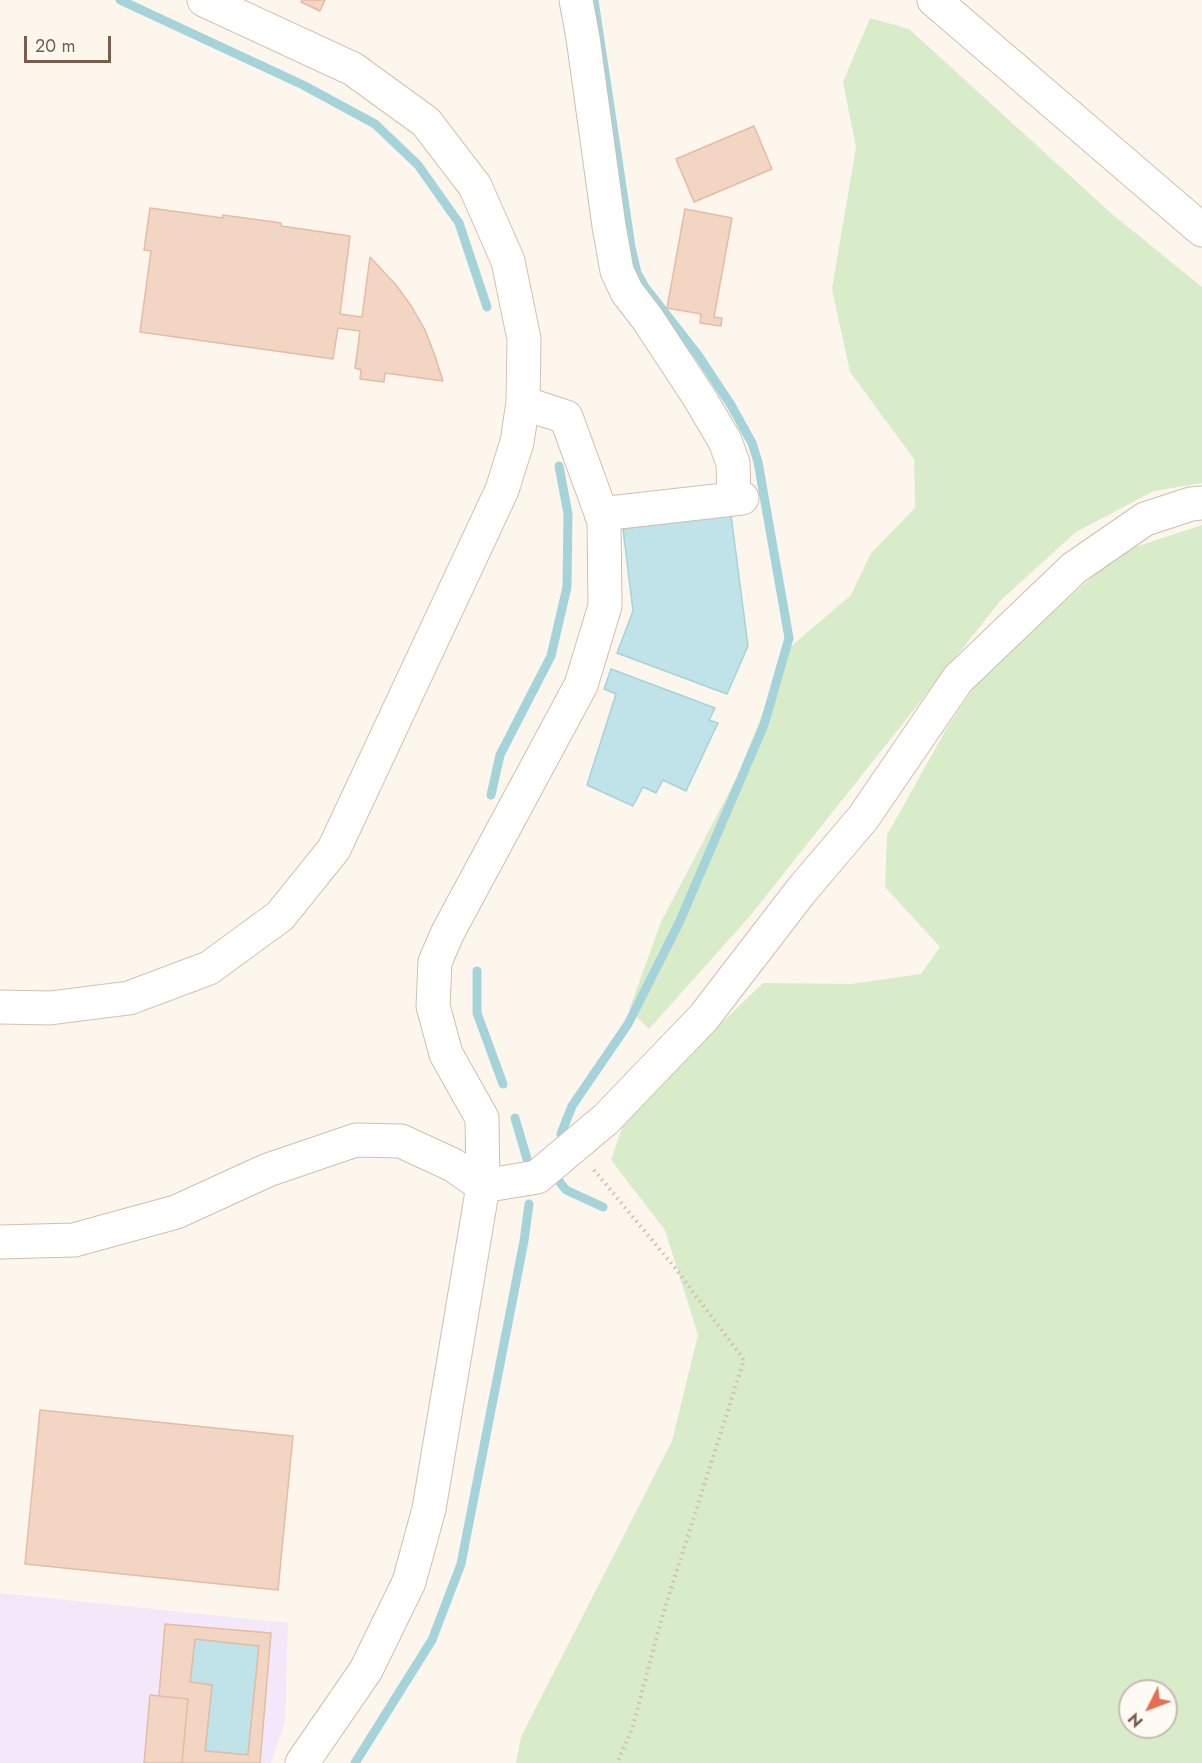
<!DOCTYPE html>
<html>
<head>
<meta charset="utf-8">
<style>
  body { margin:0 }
  #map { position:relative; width:1202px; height:1763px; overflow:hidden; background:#fdf6ec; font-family:Jost,sans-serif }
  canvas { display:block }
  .north { position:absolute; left:1118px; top:1679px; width:60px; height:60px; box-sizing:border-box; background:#fffaf3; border:2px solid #cabbb1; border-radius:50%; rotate:228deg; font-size:16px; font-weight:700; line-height:24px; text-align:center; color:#7a5c4d }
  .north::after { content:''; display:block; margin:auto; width:21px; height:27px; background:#e76f51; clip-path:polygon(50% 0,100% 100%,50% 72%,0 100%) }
  .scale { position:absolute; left:24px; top:36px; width:87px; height:27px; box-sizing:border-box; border:3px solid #7a5c4d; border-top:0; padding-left:8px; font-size:18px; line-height:21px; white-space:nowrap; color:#7a5c4d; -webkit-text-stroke:4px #fffaf3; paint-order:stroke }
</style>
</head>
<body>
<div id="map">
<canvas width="1202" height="1763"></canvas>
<div class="north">N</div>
<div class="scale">20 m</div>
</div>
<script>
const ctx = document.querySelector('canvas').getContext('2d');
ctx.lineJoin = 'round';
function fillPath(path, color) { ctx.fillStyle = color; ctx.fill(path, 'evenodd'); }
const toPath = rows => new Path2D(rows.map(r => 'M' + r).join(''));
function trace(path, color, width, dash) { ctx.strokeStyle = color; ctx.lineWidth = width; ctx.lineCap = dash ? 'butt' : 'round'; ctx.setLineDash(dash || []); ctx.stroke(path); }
const education = toPath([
  [0,1593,288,1623,285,1722,271,1763,0,1763]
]);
const green = toPath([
  [870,18,909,29,1112,214,1202,287,1202,483,1154,491,1076,532,1001,600,750,916,649,1029,629,1010,661,922,737,777,789,648,851,595,871,553,915,508,914,459,850,372,832,289,856,147,843,82],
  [1202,525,1202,1763,516,1763,521,1737,672,1441,698,1335,665,1230,611,1160,626,1115,763,983,851,984,921,974,940,947,885,887,887,835,948,726,982,675,1120,552],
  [1130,1691,1166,1691,1166,1727,1130,1727]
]);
const water = toPath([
  [731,515,748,646,727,694,617,653,633,611,623,529,731,515],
  [611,669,715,708,709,720,718,723,686,791,663,780,656,793,643,787,633,806,587,785,616,694,604,689,611,669],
  [195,1639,259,1646,248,1755,205,1751,212,1685,190,1682,195,1639]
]);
const stream = toPath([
  [120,0,303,85,375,124,418,165,459,223,487,307],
  [491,795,500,755,551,656,567,587,568,514,559,466],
  [477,971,477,1013,503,1084],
  [515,1118,527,1159],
  [561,1134,572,1106,628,1024,679,923,764,725,789,638,758,462,752,443,731,405,698,355,645,287,637,273,631,247,594,0],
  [558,1180,566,1190,603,1207],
  [355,1763,432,1640,461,1564,524,1241,529,1204]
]);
const building = toPath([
  [302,0,325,0,320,11,301,2,302,0],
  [754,126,772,169,694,202,676,159,754,126],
  [150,208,223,218,223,215,281,223,281,226,350,236,340,314,362,317,370,257,396,285,412,307,425,330,435,356,443,381,385,373,384,382,360,379,361,370,355,368,360,331,338,328,333,359,140,332,151,251,144,250,150,208],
  [685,209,732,218,714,317,722,318,721,326,700,323,701,314,667,308,685,209],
  [40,1410,293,1436,278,1590,25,1564,40,1410],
  [165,1624,271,1633,260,1763,182,1763,188,1699,159,1696,165,1624],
  [195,1639,259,1646,248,1755,205,1751,212,1685,190,1682,195,1639],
  [150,1695,188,1699,182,1763,144,1763,150,1695]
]);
const path = toPath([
  [594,1170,676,1269,744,1360,663,1614,632,1729,617,1763]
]);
const street = toPath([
  [576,0,583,38,609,226,617,271,627,292,647,318,699,397,725,441,733,463,734,499],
  [934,0,1202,230],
  [601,514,742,498],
  [0,1242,74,1240,176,1212,268,1170,356,1140,401,1141,453,1165,483,1186,482,1118,446,1054,433,1006,435,962,448,932,581,685,605,606,604,521,566,417,523,403],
  [302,1763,366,1670,409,1582,429,1509,483,1186,537,1177,606,1119,704,1017,801,891,863,818,958,679,1074,568,1145,519,1191,504,1202,503]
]);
const secondary = toPath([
  [0,1007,50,1008,129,998,209,968,280,916,334,849,502,490,517,442,523,403,524,339,508,261,475,186,426,122,353,69,204,0]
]);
fillPath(education, '#f3e8fa');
fillPath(green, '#d8ecc9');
fillPath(water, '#bfe3e8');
trace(water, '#a5d3da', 1.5);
trace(stream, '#a5d3da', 9);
fillPath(building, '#f3d5c3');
trace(building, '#e6bba3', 1.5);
trace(street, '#d1beb0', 35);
trace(secondary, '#d6c0b0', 35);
trace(path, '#d9b8a5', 4, [1.5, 4.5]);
trace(street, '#fff', 33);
trace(secondary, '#fff', 33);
</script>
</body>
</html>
